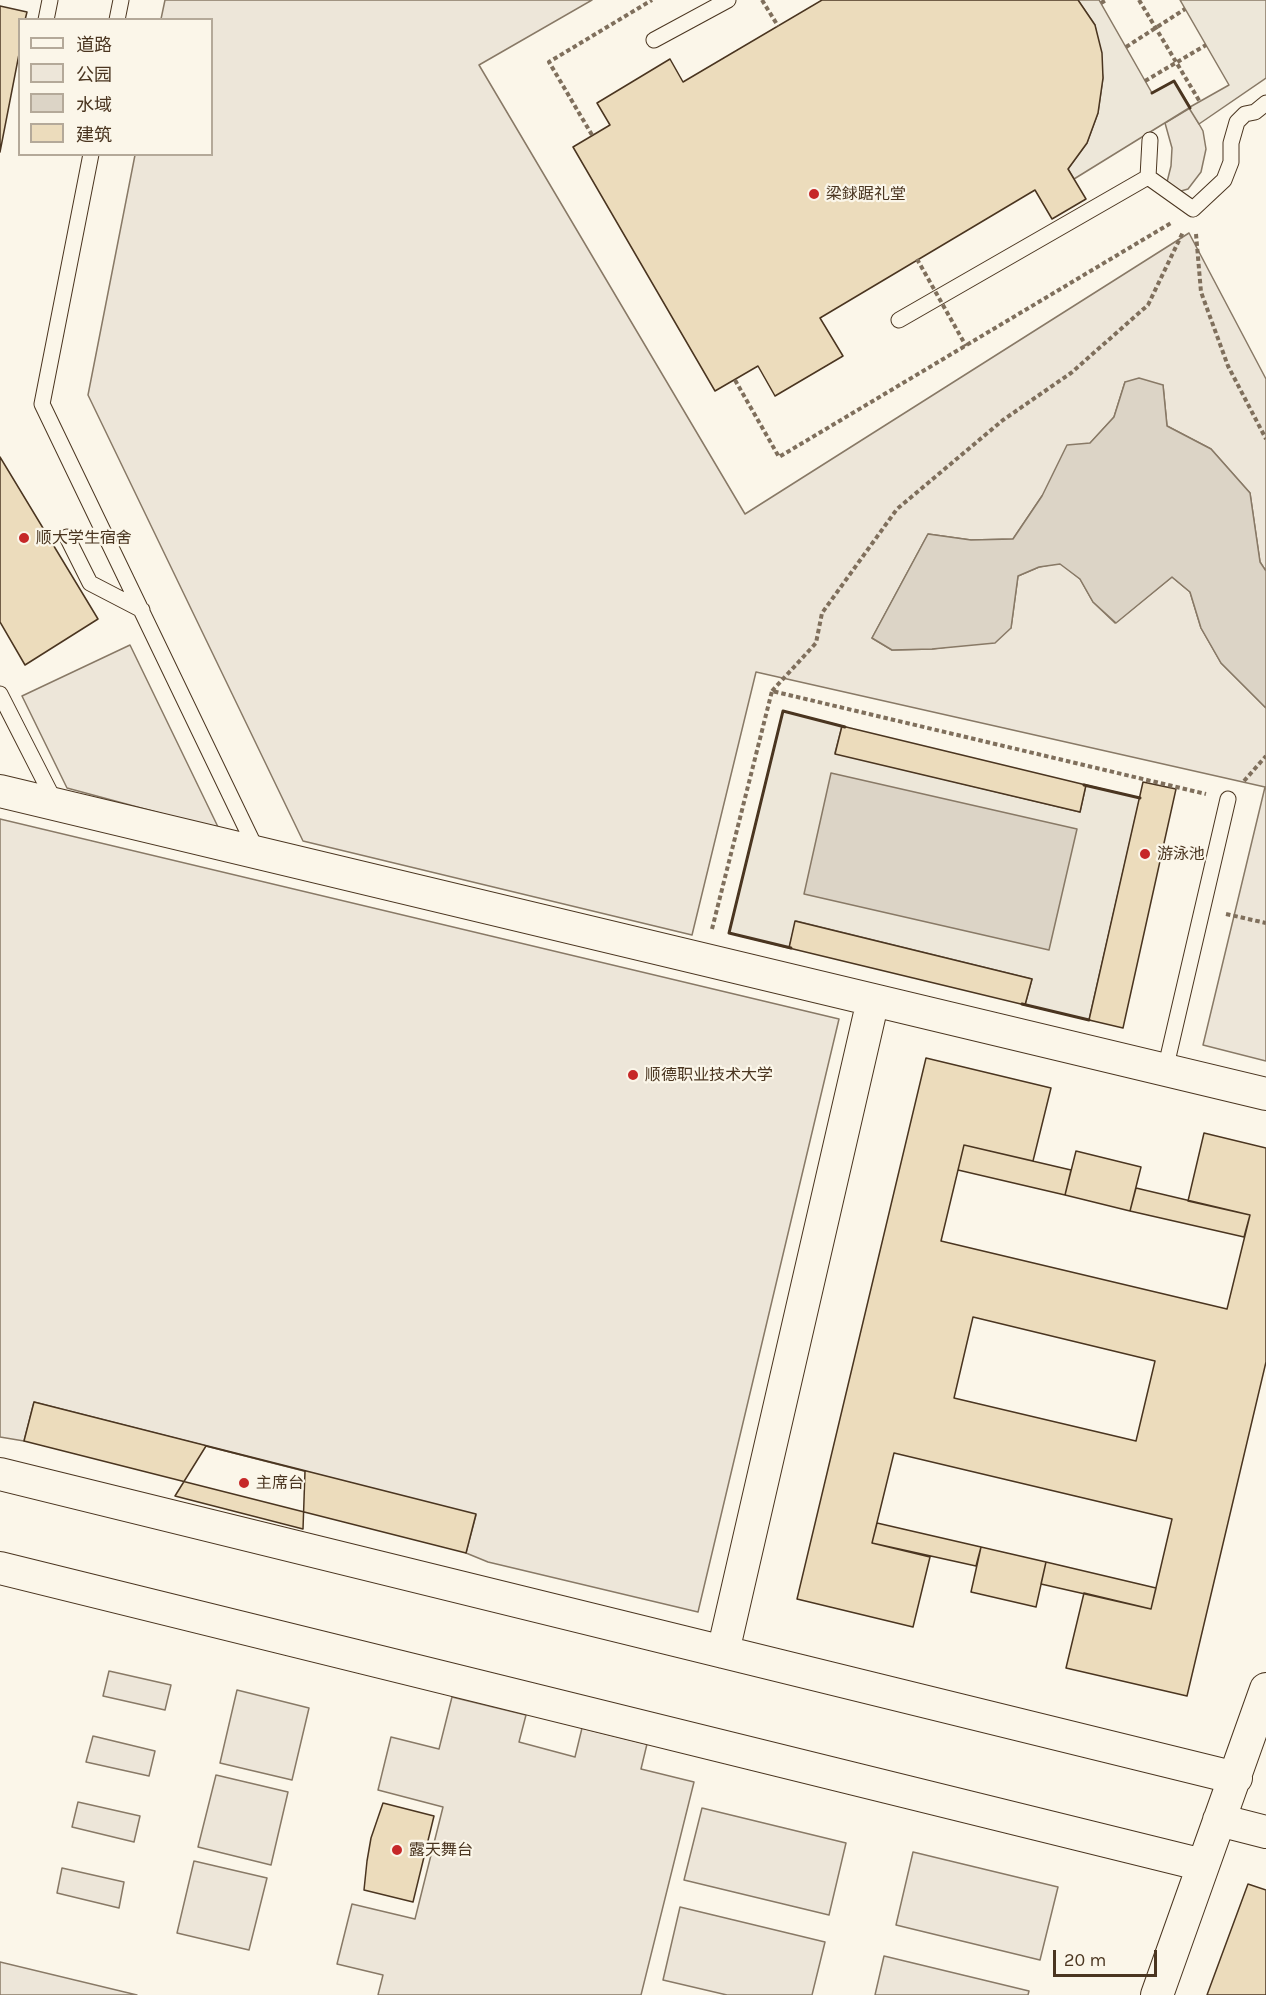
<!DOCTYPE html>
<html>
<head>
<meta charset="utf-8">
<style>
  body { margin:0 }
  #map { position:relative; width:1266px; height:1995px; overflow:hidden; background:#fbf6e9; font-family:Karla,"Noto Sans SC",sans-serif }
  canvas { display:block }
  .legend { position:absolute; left:18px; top:18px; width:195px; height:138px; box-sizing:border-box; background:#fbf6e9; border:2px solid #b4a999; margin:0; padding:8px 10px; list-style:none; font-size:18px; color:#4a3520 }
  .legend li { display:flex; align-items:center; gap:12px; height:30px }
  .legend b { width:30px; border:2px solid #b4a999 }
  .scale { position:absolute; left:1053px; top:1950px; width:104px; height:27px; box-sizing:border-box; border:3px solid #4a3520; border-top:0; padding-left:8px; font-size:18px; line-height:21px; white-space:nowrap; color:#4a3520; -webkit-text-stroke:4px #fbf6e9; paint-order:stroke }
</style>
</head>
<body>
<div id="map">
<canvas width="1266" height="1995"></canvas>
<ul class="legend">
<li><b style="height:8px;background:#fbf6e9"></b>道路</li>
<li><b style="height:16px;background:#ede6d9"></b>公园</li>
<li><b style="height:16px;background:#dcd4c6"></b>水域</li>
<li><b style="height:16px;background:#ecdcbc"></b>建筑</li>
</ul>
<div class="scale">20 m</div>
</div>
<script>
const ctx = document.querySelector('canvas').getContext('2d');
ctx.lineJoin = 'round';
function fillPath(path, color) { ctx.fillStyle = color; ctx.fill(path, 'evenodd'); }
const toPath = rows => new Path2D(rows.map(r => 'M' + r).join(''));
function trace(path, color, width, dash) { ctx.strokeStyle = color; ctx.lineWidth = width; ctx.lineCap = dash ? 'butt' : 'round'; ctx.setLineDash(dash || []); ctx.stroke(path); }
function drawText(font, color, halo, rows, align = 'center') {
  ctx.font = font + ' Karla,"Noto Sans SC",sans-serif'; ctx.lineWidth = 4.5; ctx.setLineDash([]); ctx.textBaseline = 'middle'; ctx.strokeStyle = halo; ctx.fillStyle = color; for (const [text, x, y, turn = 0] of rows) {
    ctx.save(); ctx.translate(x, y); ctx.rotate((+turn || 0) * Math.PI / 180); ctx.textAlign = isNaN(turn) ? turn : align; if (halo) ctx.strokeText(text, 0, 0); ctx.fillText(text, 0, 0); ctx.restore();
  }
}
const green = toPath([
  [165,0,592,0,479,65,745,514,1189,233,1266,379,1266,571,1260,562,1250,493,1211,449,1167,426,1163,385,1125,382,1114,417,1042,496,1013,539,971,540,928,534,872,638,892,650,932,649,963,645,1011,628,1018,576,1039,567,1060,563,1080,579,1093,602,1115,623,1172,577,1190,592,1201,628,1221,663,1266,708,1266,1061,1203,1045,1265,787,756,672,692,935,303,841,88,395,135,155,212,154,212,20,161,19,165,0],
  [1190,108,1203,131,1206,149,1201,172,1188,189,1174,193,1165,190,1171,166,1172,148,1165,123,1190,108],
  [130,645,219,829,67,788,22,696,130,645],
  [0,819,839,1019,698,1612,488,1562,466,1553,476,1515,34,1402,24,1441,0,1437,0,819],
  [109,1671,171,1685,165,1710,103,1696,109,1671],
  [237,1690,309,1708,292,1780,220,1763,237,1690],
  [452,1697,526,1715,519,1742,575,1757,582,1728,647,1744,641,1769,694,1782,641,1995,378,1995,383,1975,337,1964,352,1904,415,1919,443,1807,378,1790,391,1737,439,1749,452,1697],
  [93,1736,155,1751,149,1776,86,1762,93,1736],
  [216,1775,288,1792,271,1865,198,1847,216,1775],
  [78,1802,140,1816,134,1842,72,1827,78,1802],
  [702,1808,846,1843,829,1915,684,1880,702,1808],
  [913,1852,1058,1887,1040,1960,896,1925,913,1852],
  [194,1861,267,1878,249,1950,177,1933,194,1861],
  [62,1868,124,1882,119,1908,57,1893,62,1868],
  [680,1907,825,1942,812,1995,727,1995,663,1980,680,1907],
  [884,1956,1029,1991,1028,1995,875,1995,884,1956],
  [0,1962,137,1995,0,1995,0,1962]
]);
const parking = toPath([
  [1078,0,1099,0,1152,93,1174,81,1190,107,1229,85,1180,0,1266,0,1266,78,1199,124,1189,108,1074,179,1068,169,1087,143,1098,113,1103,78,1095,25,1078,0],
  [783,711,842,726,835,753,1080,812,1086,785,1140,798,1089,1020,1025,1005,1032,979,796,921,789,948,729,933,783,711]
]);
const water = toPath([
  [1139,378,1163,385,1167,426,1211,449,1250,493,1260,562,1266,571,1266,708,1221,663,1201,628,1190,592,1172,577,1116,623,1093,602,1080,579,1060,564,1039,567,1018,576,1011,628,995,643,932,649,892,650,872,638,928,534,971,540,1013,539,1042,496,1067,445,1090,443,1114,417,1125,382,1139,378],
  [831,773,1077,829,1049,950,804,894,831,773]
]);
const building = toPath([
  [822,0,1078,0,1095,25,1102,53,1103,78,1098,113,1087,143,1068,169,1086,199,1052,219,1035,190,820,318,843,356,775,396,758,366,715,391,573,147,610,125,597,103,670,59,683,82,822,0],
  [0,6,27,12,25,20,20,20,20,49,0,152,0,6],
  [0,457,98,619,25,665,0,622,0,457],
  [842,726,1086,785,1080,812,835,754,842,726],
  [1143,782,1176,789,1123,1028,1089,1020,1143,782],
  [795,921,1032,979,1025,1005,789,948,795,921],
  [926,1058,1051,1088,1033,1161,964,1145,941,1241,1227,1309,1250,1215,1188,1201,1204,1133,1266,1148,1266,1362,1187,1696,1066,1668,1084,1593,1151,1609,1172,1519,894,1453,872,1543,930,1557,913,1627,797,1599,926,1058],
  [973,1317,1155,1361,1136,1441,954,1398,973,1317],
  [964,1145,1071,1170,1065,1195,958,1170,964,1145],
  [1076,1151,1141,1167,1130,1211,1065,1195,1076,1151],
  [1136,1188,1250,1215,1244,1237,1130,1211,1136,1188],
  [34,1402,476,1514,466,1553,24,1441,34,1402],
  [206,1446,305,1471,303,1529,175,1496,206,1446],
  [877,1523,981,1547,976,1566,872,1543,877,1523],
  [981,1547,1046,1562,1036,1607,971,1592,981,1547],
  [1046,1562,1156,1588,1151,1609,1041,1584,1046,1562],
  [383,1803,434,1816,413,1902,364,1890,367,1861,371,1838,383,1803],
  [1248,1884,1266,1890,1266,1995,1207,1995,1248,1884]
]);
const path = toPath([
  [762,0,778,26],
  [1139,0,1200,102],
  [1101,3,1106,0],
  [1126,47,1185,9],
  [1145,81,1206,45],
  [592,135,549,62,652,0],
  [1196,234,1201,292,1228,366,1266,439],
  [735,380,779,457,1171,223],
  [772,691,816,643,822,613,897,509,1003,420,1071,373,1148,305,1183,232],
  [1244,781,1266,756],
  [1226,914,1266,923],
  [712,929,772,691,1206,794]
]);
const lane = toPath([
  [46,20,50,0],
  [117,20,121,0],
  [654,40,728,0],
  [1150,140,1148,177,1193,209,1224,180,1231,162,1231,143,1237,122,1245,114,1255,112,1266,103],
  [91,154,42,404,257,851],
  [899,320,1148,177],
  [67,537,90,583,142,610],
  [0,694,56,804],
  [1165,1070,1228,799]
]);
const street = toPath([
  [0,791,1266,1094],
  [0,1474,1236,1778],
  [0,1568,1203,1865],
  [723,1652,873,1000],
  [1219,1820,1266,1832],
  [1157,1995,1266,1689]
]);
const pathBridge = toPath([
  [917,259,966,346]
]);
const wall = toPath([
  [1152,93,1174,81,1190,108],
  [1084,785,1140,798],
  [791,948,729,933,783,711,845,727],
  [1022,1004,1089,1020]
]);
const markers = [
  [814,194,6,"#c62828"],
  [24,538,6,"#c62828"],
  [1145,854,6,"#c62828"],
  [633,1075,6,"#c62828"],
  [244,1483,6,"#c62828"],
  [397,1850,6,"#c62828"]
];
const poiNames = [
  ["梁銶踞礼堂",826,194],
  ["顺大学生宿舍",36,538],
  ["游泳池",1157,854],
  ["顺德职业技术大学",645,1075],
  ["主席台",256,1483],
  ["露天舞台",409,1850]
];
fillPath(green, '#ede6d9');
trace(green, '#887966', 1.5);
fillPath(parking, '#ede7d9');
trace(parking, '#887966', 1.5);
fillPath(water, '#dcd4c6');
trace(water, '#887966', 1.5);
fillPath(building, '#ecdcbc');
trace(building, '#4a3520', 1.5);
trace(lane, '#4a3520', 17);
trace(street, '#4a3520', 34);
trace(path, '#7f6f5c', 4, [4.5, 3]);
trace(lane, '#fbf6e9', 15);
trace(street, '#fbf6e9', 32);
trace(pathBridge, '#7f6f5c', 4, [4.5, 3]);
trace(wall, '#4a3520', 3);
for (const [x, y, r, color] of markers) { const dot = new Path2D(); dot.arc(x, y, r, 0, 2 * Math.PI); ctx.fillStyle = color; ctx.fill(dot); trace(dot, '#fbf6e9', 2); }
drawText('16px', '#4a3520', '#fbf6e9', poiNames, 'left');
</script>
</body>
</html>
